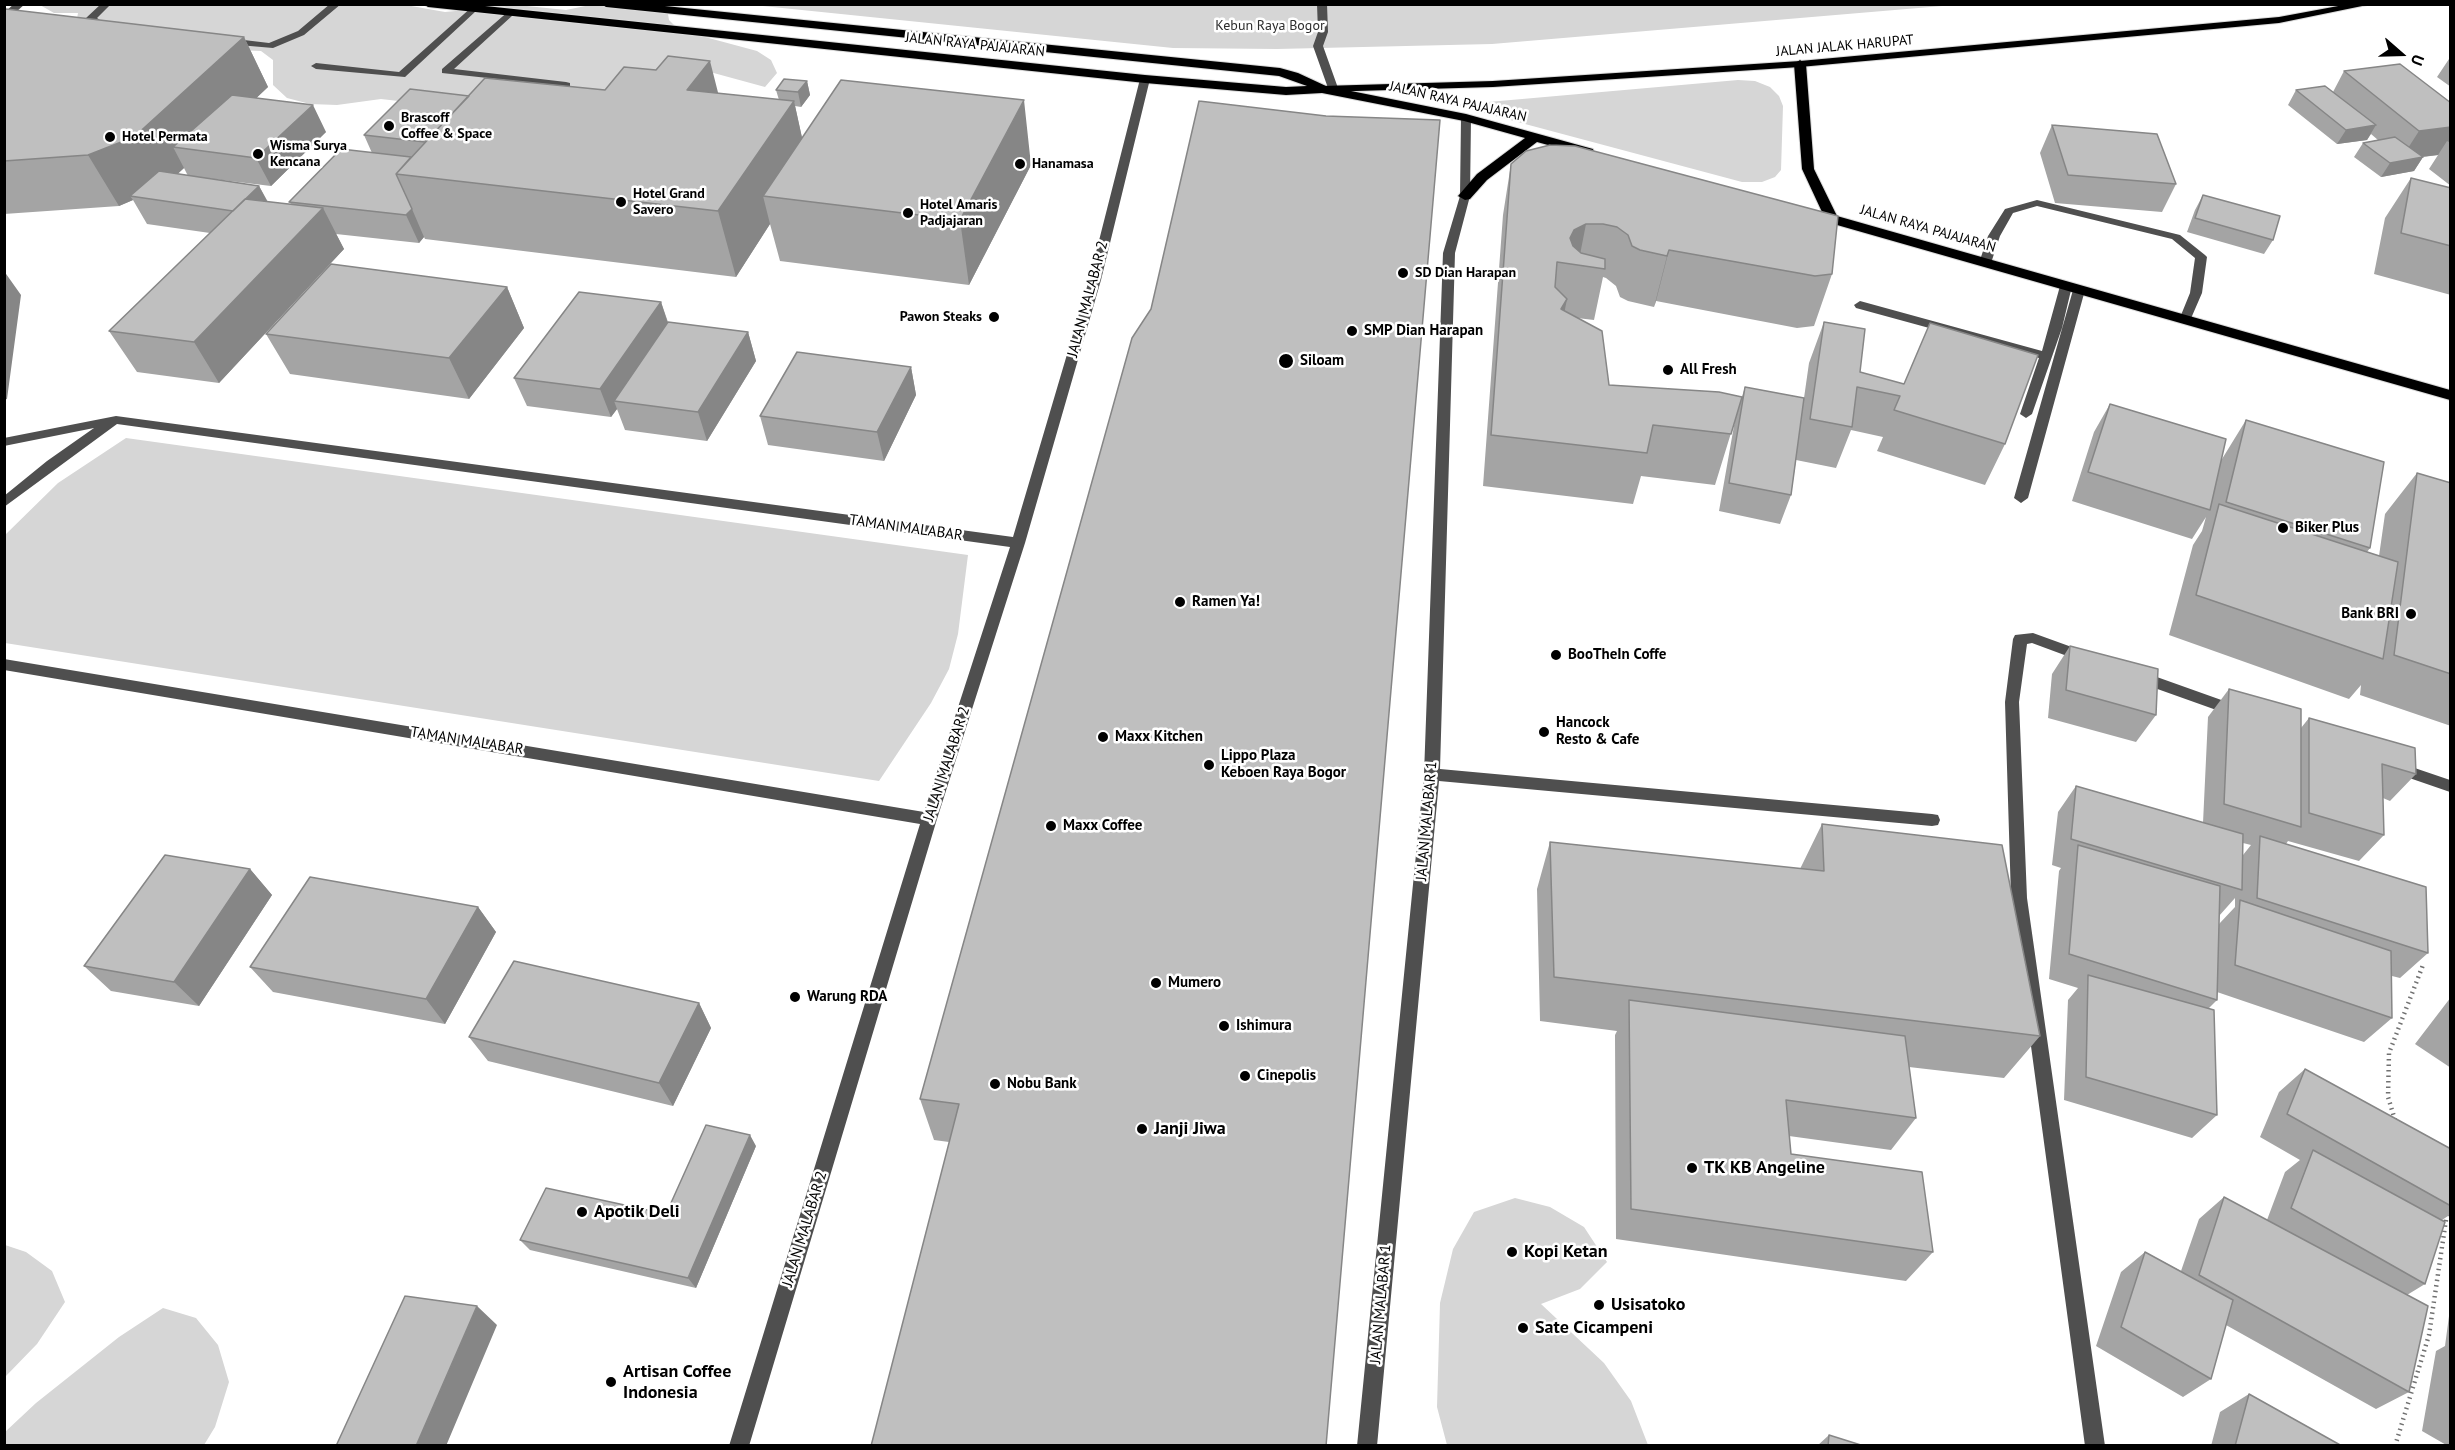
<!DOCTYPE html>
<html>
<head>
<meta charset="utf-8">
<style>
  body { margin:0 }
  #map { position:relative; width:2455px; height:1450px; overflow:hidden; background:#fff; font-family:"PT Sans",sans-serif }
  canvas { display:block }
  .frame { position:absolute; inset:0; border:6px solid #000; pointer-events:none }
  .north { position:absolute; left:2371px; top:24px; width:60px; height:60px; -webkit-text-stroke:4px #fff; paint-order:stroke; rotate:110deg; font-size:16px; font-weight:700; line-height:24px; text-align:center; color:#000 }
  .north::after { content:''; display:block; margin:auto; width:21px; height:27px; background:#000; clip-path:polygon(50% 0,100% 100%,50% 72%,0 100%) }
</style>
</head>
<body>
<div id="map">
<canvas width="2455" height="1450"></canvas>
<div class="frame"></div>
<div class="north">U</div>
</div>
<script>
const ctx = document.querySelector('canvas').getContext('2d');
ctx.lineJoin = 'round';
function fillPath(path, color) { ctx.fillStyle = color; ctx.fill(path, 'evenodd'); }
const toPath = rows => new Path2D(rows.map(r => 'M' + r).join(''));
function trace(path, color, width, dash) { ctx.strokeStyle = color; ctx.lineWidth = width; ctx.lineCap = dash ? 'butt' : 'round'; ctx.setLineDash(dash || []); ctx.stroke(path); }
function drawText(font, color, halo, rows, align = 'center') {
  ctx.font = font + ' "PT Sans",sans-serif'; ctx.lineWidth = 5; ctx.setLineDash([]); ctx.textBaseline = 'middle'; ctx.strokeStyle = halo; ctx.fillStyle = color; for (const [text, x, y, turn = 0] of rows) {
    ctx.save(); ctx.translate(x, y); ctx.rotate((+turn || 0) * Math.PI / 180); ctx.textAlign = isNaN(turn) ? turn : align; if (halo) ctx.strokeText(text, 0, 0); ctx.fillText(text, 0, 0); ctx.restore();
  }
}
const green = toPath([
  [400,4,445,12,517,5,566,10,590,5,660,5,667,8,669,20,679,30,757,51,771,60,777,73,765,87,699,69,633,128,381,99,337,105,310,104,287,98,273,85,273,60,261,51,235,50,76,24,78,13,54,13,40,5],
  [753,5,1954,5,1492,44,1277,49,1173,48],
  [1738,80,1755,81,1770,87,1779,96,1783,106,1781,170,1775,177,1762,182,1742,182,1454,105],
  [126,438,968,555,958,634,949,669,931,703,879,781,5,643,5,535,58,483],
  [1515,1198,1550,1207,1584,1227,1607,1262,1580,1289,1541,1304,1604,1363,1631,1401,1648,1445,1447,1445,1437,1407,1440,1303,1453,1249,1474,1212],
  [5,1245,26,1252,52,1271,65,1302,37,1344,5,1377],
  [163,1308,196,1318,218,1345,229,1382,215,1427,204,1445,5,1445,5,1432,36,1403,119,1337]
]);
const path = toPath([
  [2395,1120,2388,1097,2389,1053,2423,965],
  [2395,1446,2429,1335,2447,1213]
]);
const minor = toPath([
  [14,4,25,4,16,12,17,21,21,24,12,27,7,24,6,11,14,4],
  [101,4,111,4,97,18,110,27,110,31,104,31,86,18,101,4],
  [330,4,341,4,304,35,273,48,227,44,222,41,227,38,269,43,298,31,330,4],
  [1317,4,1327,4,1328,32,1323,46,1338,88,1333,91,1328,88,1313,46,1318,32,1317,4],
  [473,6,478,9,476,11,405,77,316,69,311,66,316,63,399,72,473,6],
  [510,10,513,11,513,15,454,69,566,82,570,83,570,87,442,73,442,69,510,10],
  [1145,76,1150,79,1101,280,1025,543,937,819,749,1446,729,1446,920,824,4,670,4,659,924,812,1010,547,117,424,4,507,4,496,47,461,94,428,4,446,4,438,116,416,1013,537,1089,280,1140,79,1145,76],
  [1466,115,1471,118,1470,196,1455,253,1440,769,1932,814,1938,815,1940,820,1938,825,1932,826,1439,781,1377,1446,1357,1446,1424,774,1443,253,1460,196,1461,118,1466,115],
  [2037,200,2180,235,2205,255,2207,257,2202,293,2189,323,2181,323,2179,320,2190,293,2195,258,2172,239,2037,206,2013,213,2000,236,1991,263,1989,265,1981,265,1979,263,1988,236,2005,209,2037,200],
  [2066,282,2072,286,2062,328,2032,414,2026,418,2020,414,2039,358,1856,308,1854,305,1860,301,2042,351,2060,286,2066,282],
  [2079,286,2085,290,2028,498,2021,503,2014,498,2073,290,2079,286],
  [2033,633,2091,654,2093,658,2091,662,2086,663,2032,643,2027,644,2019,702,2027,898,2105,1446,2085,1446,2011,898,2005,702,2013,639,2015,635,2033,633],
  [2140,671,2241,707,2243,711,2241,715,2236,717,2135,681,2133,677,2135,673,2140,671],
  [2397,762,2450,780,2450,792,2392,772,2389,768,2392,764,2397,762]
]);
const major = toPath([
  [2349,4,2372,4,2279,23,1800,67,1493,87,1322,92,1317,89,1322,86,1493,81,1800,61,2279,17,2349,4]
]);
const highway = toPath([
  [423,4,466,4,1145,75,1286,87,1307,86,1279,76,606,7,601,4,645,4,1280,68,1298,73,1326,86,1466,114,1593,149,1594,152,1588,156,1537,142,1487,180,1470,199,1465,200,1458,196,1477,174,1525,138,1464,121,1322,93,1286,95,1145,83,428,7,423,4],
  [1800,60,1806,64,1814,169,1837,216,2450,390,2450,400,1809,217,1807,214,1809,211,1822,212,1802,169,1794,64,1800,60]
]);
const wall = toPath([
  [4,10,244,37,268,87,256,98,326,132,271,186,188,176,184,168,177,174,259,186,268,202,291,204,289,202,372,153,364,135,469,96,605,90,718,93,779,100,776,90,807,81,810,95,801,107,795,106,802,138,1031,165,969,285,780,261,770,224,736,277,425,239,424,237,419,243,336,234,344,249,219,383,137,372,109,331,210,233,147,224,133,200,119,206,4,214],
  [2451,56,2451,87,2437,77],
  [2344,71,2451,103,2451,186,2429,169,2438,155,2423,157,2414,171,2381,177,2354,157,2363,143,2378,140,2371,134,2367,140,2337,144,2288,105,2296,90,2333,92],
  [2052,125,2176,184,2162,212,2055,203,2040,153],
  [1511,164,1832,274,1814,326,1797,328,1656,301,1654,307,1628,301,1620,297,1616,286,1606,278,1603,277,1594,320,1577,318,1609,385,1739,406,1745,387,1804,398,1809,363,1824,322,1860,372,2005,444,1985,485,1877,451,1883,437,1851,430,1836,468,1796,460,1791,495,1780,524,1719,511,1735,420,1715,485,1641,476,1633,504,1483,486,1503,215],
  [2411,178,2451,188,2451,295,2374,274,2385,218],
  [2203,195,2273,240,2264,254,2187,232,2195,210],
  [507,287,524,328,469,399,290,374,266,334],
  [661,302,668,322,748,332,756,361,707,441,625,430,617,409,611,417,527,406,514,378],
  [1132,338,1326,1446,949,1142,934,1140,920,1099],
  [911,367,916,395,884,461,768,445,760,416],
  [2110,404,2222,459,2246,420,2370,548,2367,552,2379,556,2385,514,2417,473,2451,483,2451,726,2360,695,2361,685,2349,699,2169,635,2193,545,2202,531,2206,517,2192,539,2072,501,2094,432],
  [2070,646,2156,715,2136,742,2048,718,2052,674],
  [2229,689,2301,728,2309,718,2416,774,2390,801,2383,798,2384,835,2359,861,2288,841,2286,844,2428,953,2400,978,2392,976,2392,1018,2364,1042,2217,992,2217,1000,2209,1008,2217,1115,2192,1138,2064,1100,2068,1000,2078,988,2049,979,2059,871,2061,868,2052,865,2058,812,2076,786,2203,823,2208,717],
  [2243,843,2251,845,2243,855],
  [2235,898,2235,907,2219,924,2219,916],
  [1822,824,2040,1036,2004,1078,1909,1067,1916,1118,1891,1150,1789,1136,1791,1154,1933,1252,1906,1281,1616,1239,1615,1035,1617,1031,1540,1021,1537,889,1550,842,1800,869],
  [250,869,272,895,199,1006,111,991,84,966],
  [478,907,496,932,445,1024,273,992,250,967],
  [2451,997,2451,1068,2415,1044],
  [699,1003,711,1028,673,1106,488,1061,469,1037],
  [2305,1069,2451,1149,2451,1214,2442,1220,2425,1284,2407,1295,2409,1392,2376,1409,2226,1325,2211,1379,2183,1397,2096,1346,2121,1272,2145,1252,2181,1271,2199,1219,2224,1197,2267,1220,2285,1172,2300,1160,2260,1137,2279,1092],
  [756,1146,696,1288,530,1250,520,1240,666,1214],
  [2451,1301,2451,1446,2448,1446,2422,1431,2436,1351,2445,1346],
  [2249,1394,2342,1446,2211,1446,2220,1412],
  [1829,1435,1864,1446,1817,1446]
]);
const shadedWall = toPath([
  [244,37,268,87,201,151,173,147,184,168,164,187,130,196,133,200,119,206,88,155],
  [710,61,726,124,687,90],
  [807,81,810,95,801,107,798,92],
  [1024,100,1031,165,969,285,960,220],
  [794,101,808,165,763,196,770,224,736,277,718,211],
  [313,105,326,132,271,186,256,158],
  [2376,125,2367,140,2337,144,2346,130],
  [2451,127,2451,143,2447,141,2438,155,2401,159,2419,131],
  [2423,157,2414,171,2381,177,2390,163],
  [259,186,274,214,233,211],
  [323,208,344,249,219,383,194,342],
  [412,209,424,237,419,243,406,215],
  [1586,224,1578,265,1570,238,1574,230],
  [1669,250,1656,301,1654,307,1667,256],
  [4,271,21,295,7,399,4,400],
  [507,287,524,328,469,399,449,358],
  [1567,299,1557,350,1561,309],
  [661,302,670,330,614,401,617,409,611,417,600,389],
  [748,332,756,361,707,441,698,412],
  [911,367,916,395,884,461,877,432],
  [250,869,272,895,199,1006,174,982],
  [478,907,496,932,445,1024,426,999],
  [699,1003,711,1028,673,1106,659,1083],
  [750,1135,756,1146,696,1288,688,1278],
  [477,1306,497,1325,446,1446,416,1446]
]);
const building = toPath([
  [6,9,244,37,134,137,88,155,4,161,4,10,6,9],
  [668,56,710,61,687,90,794,101,718,211,396,174,485,78,605,90,624,67,656,70,668,56],
  [2400,64,2451,103,2451,127,2419,131,2344,71,2400,64],
  [784,79,807,81,798,92,776,90,784,79],
  [841,80,1024,100,960,220,763,196,841,80],
  [2325,86,2376,125,2346,130,2296,90,2325,86],
  [410,89,469,96,425,142,364,135,410,89],
  [232,95,313,105,256,158,173,147,232,95],
  [1199,101,1326,116,1440,120,1326,1446,871,1446,959,1104,920,1099,1132,338,1151,309,1199,101],
  [2052,125,2157,134,2176,184,2068,175,2052,125],
  [2395,137,2423,157,2390,163,2363,143,2395,137],
  [1550,145,1575,146,1838,216,1832,274,1815,276,1669,250,1667,256,1640,250,1632,246,1628,235,1617,227,1603,224,1586,224,1574,230,1570,238,1573,246,1581,253,1605,259,1605,269,1557,262,1555,287,1567,299,1561,309,1602,331,1609,385,1719,392,1742,397,1731,434,1653,425,1647,453,1491,435,1511,164,1526,151,1550,145],
  [341,149,411,157,396,174,412,209,406,215,289,202,341,149],
  [159,171,259,186,233,211,130,196,159,171],
  [2411,178,2451,188,2451,246,2401,233,2411,178],
  [2203,195,2280,216,2273,240,2195,218,2203,195],
  [245,199,323,208,194,342,109,331,245,199],
  [331,264,507,287,449,358,266,334,331,264],
  [579,292,661,302,600,389,514,378,579,292],
  [668,322,748,332,698,412,614,401,668,322],
  [1824,322,1865,329,1860,372,1904,384,1930,323,2038,355,2005,444,1894,410,1900,396,1857,387,1852,427,1810,419,1824,322],
  [797,352,911,367,877,432,760,416,797,352],
  [1745,387,1804,398,1791,495,1729,483,1745,387],
  [2110,404,2226,439,2210,510,2088,472,2110,404],
  [2246,420,2384,462,2370,548,2226,502,2246,420],
  [2417,473,2451,483,2451,674,2394,655,2417,473],
  [2219,504,2398,562,2383,659,2196,595,2219,504],
  [2070,646,2158,669,2156,715,2066,690,2070,646],
  [2229,689,2301,709,2301,827,2224,804,2229,689],
  [2309,718,2415,748,2416,774,2382,764,2384,835,2309,813,2309,718],
  [2076,786,2243,834,2242,890,2071,839,2076,786],
  [1822,824,2002,845,2040,1036,1554,977,1550,842,1824,871,1822,824],
  [2260,836,2426,887,2428,953,2257,898,2260,836],
  [2078,845,2220,886,2217,1000,2069,954,2078,845],
  [165,855,250,869,174,982,84,966,165,855],
  [310,877,478,907,426,999,250,967,310,877],
  [2240,900,2391,951,2392,1018,2235,965,2240,900],
  [514,961,699,1003,659,1083,469,1037,514,961],
  [2088,975,2214,1010,2217,1115,2086,1077,2088,975],
  [1629,1000,1905,1036,1916,1118,1786,1100,1791,1154,1922,1172,1933,1252,1631,1209,1629,1000],
  [2305,1069,2451,1149,2451,1206,2287,1114,2305,1069],
  [706,1125,750,1135,688,1278,520,1240,546,1188,666,1214,706,1125],
  [2313,1150,2445,1222,2425,1284,2291,1208,2313,1150],
  [2224,1197,2428,1306,2409,1392,2199,1275,2224,1197],
  [2145,1252,2233,1300,2211,1379,2121,1327,2145,1252],
  [405,1296,477,1306,416,1446,336,1446,405,1296],
  [2249,1394,2342,1446,2235,1446,2249,1394],
  [1829,1435,1864,1446,1828,1446,1829,1435]
]);
const markers = [
  [389,126,6,"#000"],
  [110,137,6,"#000"],
  [258,154,6,"#000"],
  [1020,164,6,"#000"],
  [621,202,6,"#000"],
  [908,213,6,"#000"],
  [1403,273,6,"#000"],
  [994,317,6,"#000"],
  [1352,331,6,"#000"],
  [1286,361,8,"#000"],
  [1668,370,6,"#000"],
  [2283,528,6,"#000"],
  [1180,602,6,"#000"],
  [2411,614,6,"#000"],
  [1556,655,6,"#000"],
  [1544,732,6,"#000"],
  [1103,737,6,"#000"],
  [1209,765,6,"#000"],
  [1051,826,6,"#000"],
  [1156,983,6,"#000"],
  [795,997,6,"#000"],
  [1224,1026,6,"#000"],
  [1245,1076,6,"#000"],
  [995,1084,6,"#000"],
  [1142,1129,6,"#000"],
  [1692,1168,6,"#000"],
  [582,1212,6,"#000"],
  [1512,1252,6,"#000"],
  [1599,1305,6,"#000"],
  [1523,1328,6,"#000"],
  [611,1382,6,"#000"]
];
const farParknames = [
  ["Kebun Raya Bogor",1270,26]
];
const farStreetnames = [
  ["JALAN RAYA PAJAJARAN",975,45,6],
  ["JALAN JALAK HARUPAT",1845,46,-5],
  ["JALAN RAYA PAJAJARAN",1458,102,13],
  ["JALAN RAYA PAJAJARAN",1928,229,16]
];
const farPoinames = [
  ["Brascoff",401,118],
  ["Coffee & Space",401,134],
  ["Hotel Permata",122,137],
  ["Wisma Surya",270,146],
  ["Kencana",270,162],
  ["Hanamasa",1032,164],
  ["Hotel Grand",633,194],
  ["Savero",633,210],
  ["Hotel Amaris",920,205],
  ["Padjajaran",920,221],
  ["SD Dian Harapan",1415,273],
  ["Pawon Steaks",982,317,"right"]
];
const streetNames = [
  ["JALAN MALABAR 2",1088,299,-75],
  ["TAMAN MALABAR",906,528,8],
  ["TAMAN MALABAR",467,741,9],
  ["JALAN MALABAR 2",947,764,-72],
  ["JALAN MALABAR 1",1427,821,-85],
  ["JALAN MALABAR 2",805,1229,-73],
  ["JALAN MALABAR 1",1381,1304,-85]
];
const poiNames = [
  ["SMP Dian Harapan",1364,331],
  ["Siloam",1300,361],
  ["All Fresh",1680,370],
  ["Biker Plus",2295,528],
  ["Ramen Ya!",1192,602],
  ["Bank BRI",2399,614,"right"],
  ["BooTheIn Coffe",1568,655],
  ["Hancock",1556,723],
  ["Resto & Cafe",1556,740],
  ["Maxx Kitchen",1115,737],
  ["Lippo Plaza",1221,756],
  ["Keboen Raya Bogor",1221,773],
  ["Maxx Coffee",1063,826],
  ["Mumero",1168,983],
  ["Warung RDA",807,997],
  ["Ishimura",1236,1026],
  ["Cinepolis",1257,1076],
  ["Nobu Bank",1007,1084]
];
const nearPoinames = [
  ["Janji Jiwa",1154,1129],
  ["TK KB Angeline",1704,1168],
  ["Apotik Deli",594,1212],
  ["Kopi Ketan",1524,1252],
  ["Usisatoko",1611,1305],
  ["Sate Cicampeni",1535,1328],
  ["Artisan Coffee",623,1372],
  ["Indonesia",623,1393]
];
fillPath(green, '#d6d6d6');
trace(major, '#dbdbdb', 2);
trace(highway, '#dbdbdb', 2);
trace(path, '#717171', 4.5, [1.5, 4]);
fillPath(minor, '#4f4f4f');
fillPath(major, '#000');
fillPath(highway, '#000');
fillPath(wall, '#a4a4a4');
fillPath(shadedWall, '#868686');
fillPath(building, '#bfbfbf');
trace(building, '#868686', 1.5);
for (const [x, y, r, color] of markers) { const dot = new Path2D(); dot.arc(x, y, r, 0, 2 * Math.PI); ctx.fillStyle = color; ctx.fill(dot); trace(dot, '#fff', 2); }
drawText('14px', '#2d2d2d', '#fff', farParknames);
drawText('14px', '#000', '#fff', farStreetnames);
drawText('bold 14px', '#000', '#fff', farPoinames, 'left');
drawText('15px', '#000', '#fff', streetNames);
drawText('bold 15px', '#000', '#fff', poiNames, 'left');
drawText('bold 18px', '#000', '#fff', nearPoinames, 'left');
</script>
</body>
</html>
